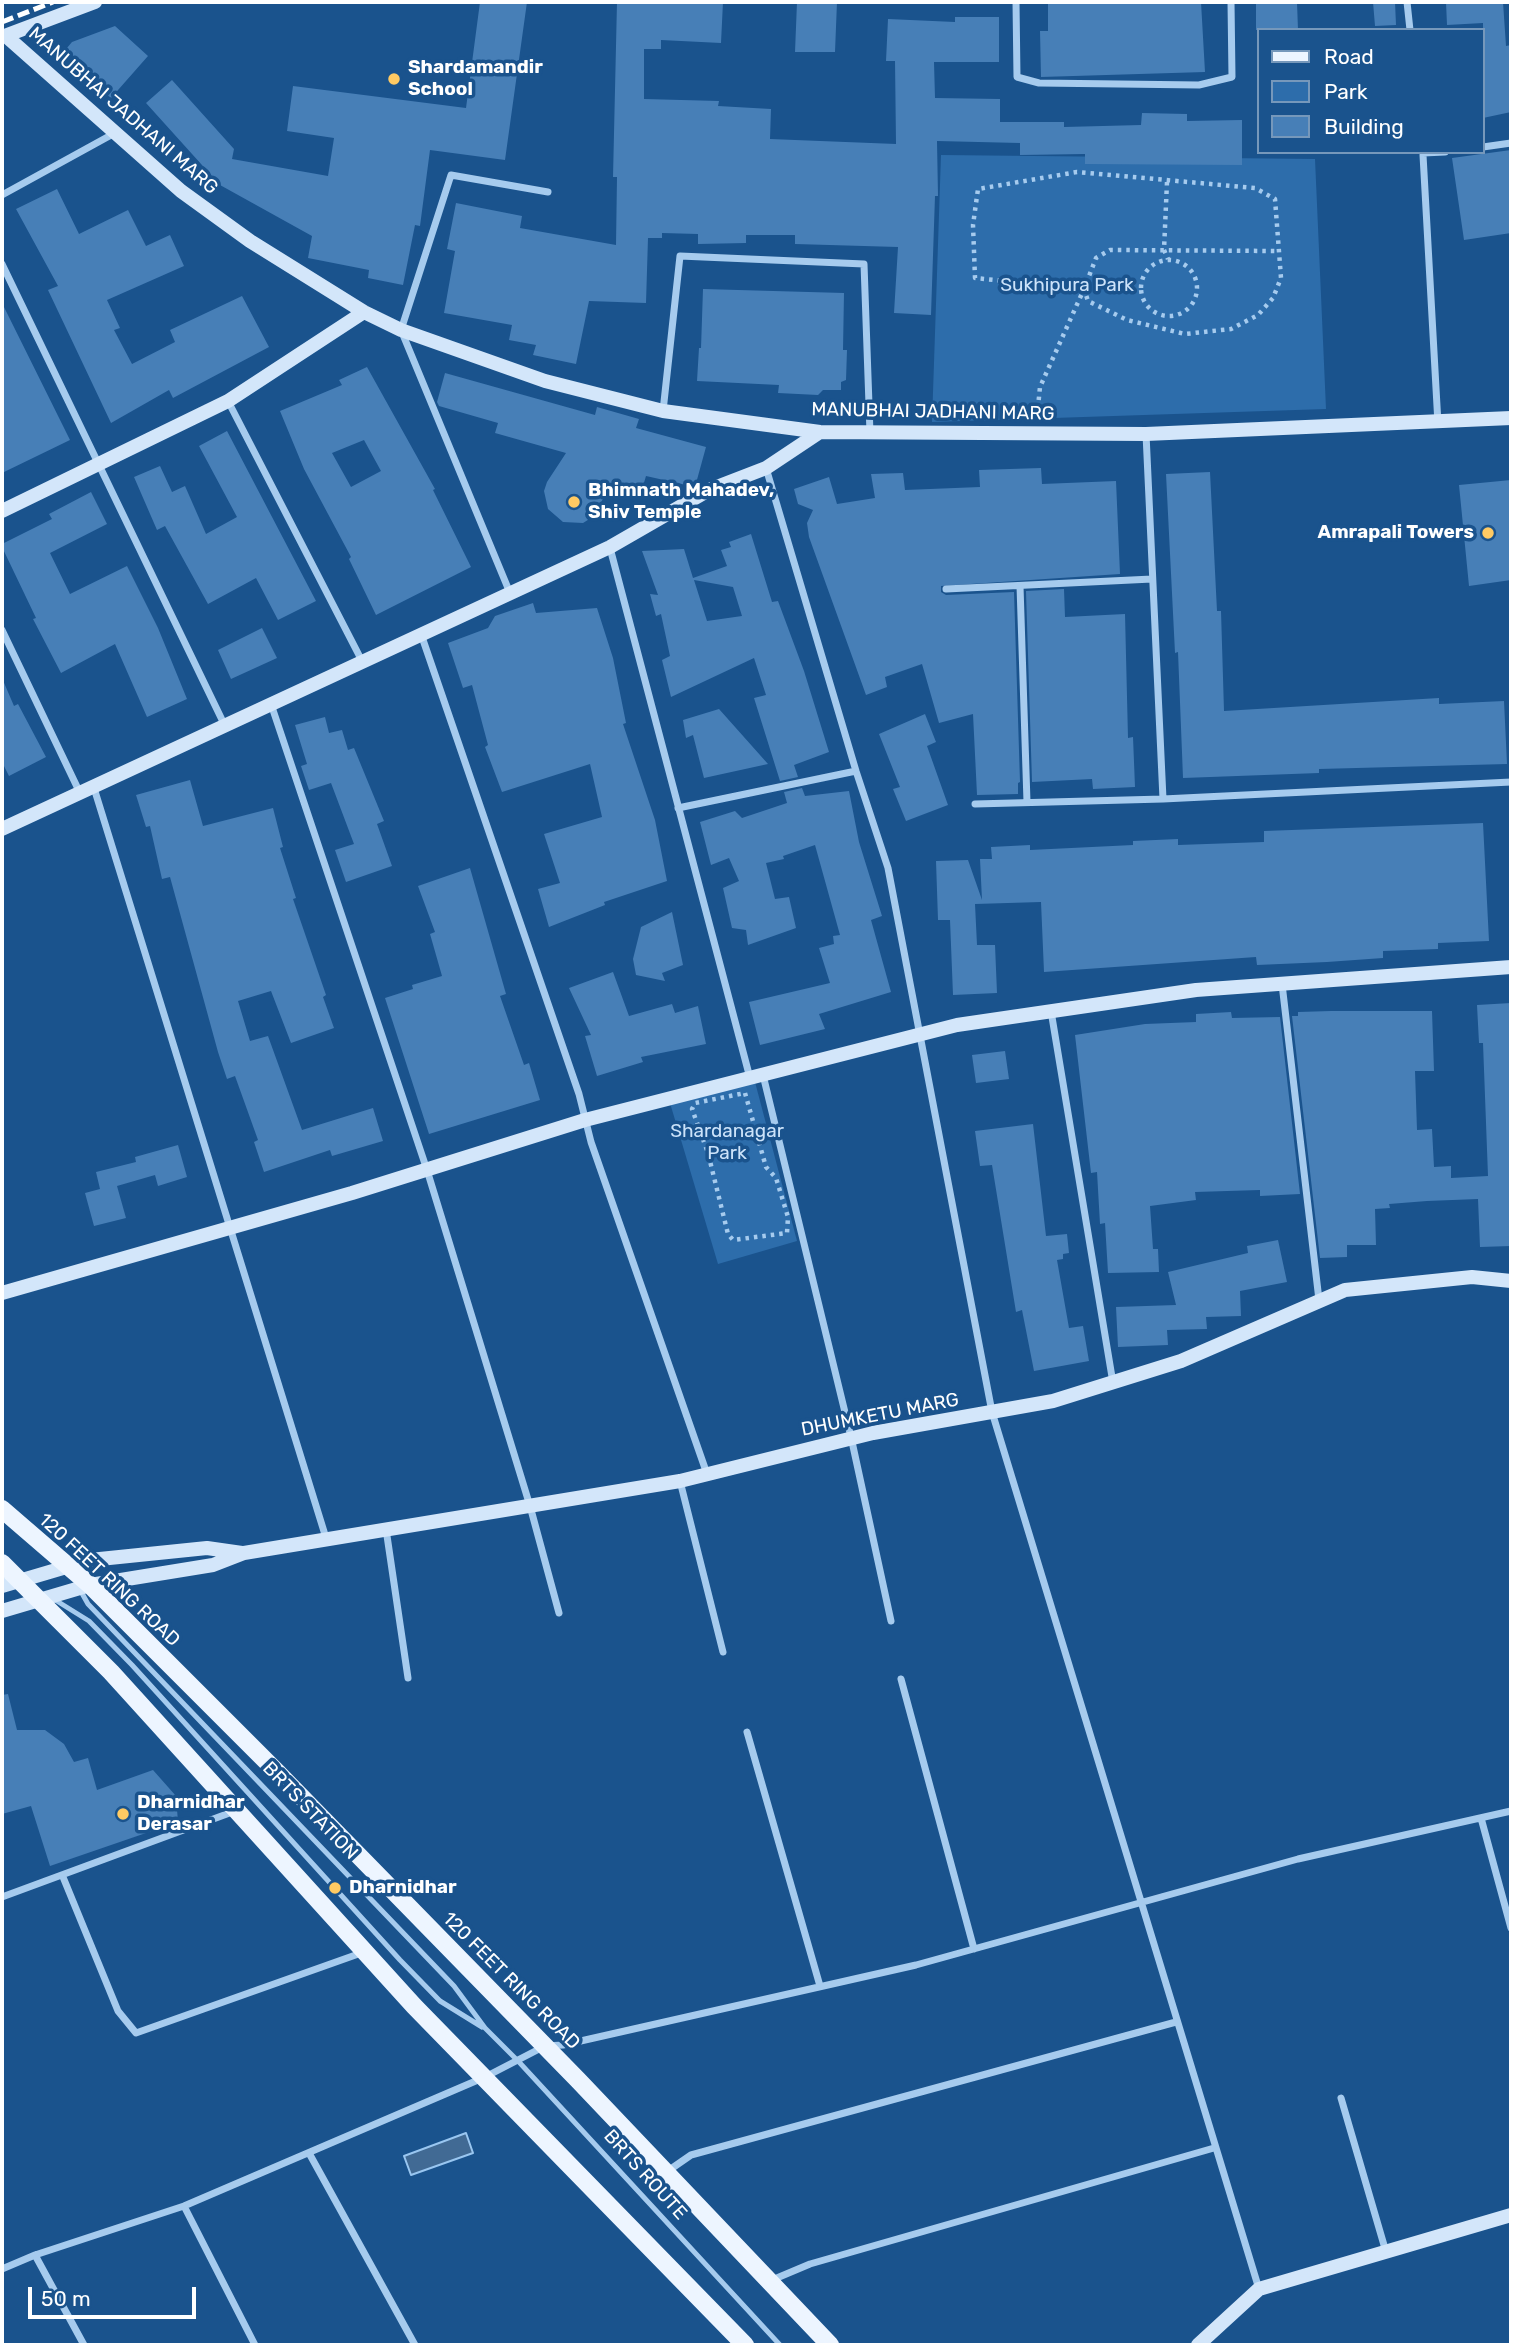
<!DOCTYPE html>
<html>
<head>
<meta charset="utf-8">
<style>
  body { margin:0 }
  #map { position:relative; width:1513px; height:2347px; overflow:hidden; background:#1a538d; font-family:Rubik,sans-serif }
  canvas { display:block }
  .frame { position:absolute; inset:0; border:4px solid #fff; pointer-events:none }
  .legend { position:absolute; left:1257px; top:28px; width:228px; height:126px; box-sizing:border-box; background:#1a538d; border:2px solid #7698bb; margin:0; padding:9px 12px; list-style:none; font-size:21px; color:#fff }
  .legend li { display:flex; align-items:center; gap:14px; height:35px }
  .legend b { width:35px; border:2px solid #7698bb }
  .scale { position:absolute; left:28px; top:2287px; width:168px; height:32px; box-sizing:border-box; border:4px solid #fff; border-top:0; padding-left:9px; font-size:21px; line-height:24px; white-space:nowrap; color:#fff; -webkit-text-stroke:5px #1a538d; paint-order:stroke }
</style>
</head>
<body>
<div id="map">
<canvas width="1513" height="2347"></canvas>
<div class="frame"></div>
<ul class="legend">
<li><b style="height:9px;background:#edf5ff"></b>Road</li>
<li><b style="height:19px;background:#2d6dab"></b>Park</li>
<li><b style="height:19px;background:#477fb7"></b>Building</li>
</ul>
<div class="scale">50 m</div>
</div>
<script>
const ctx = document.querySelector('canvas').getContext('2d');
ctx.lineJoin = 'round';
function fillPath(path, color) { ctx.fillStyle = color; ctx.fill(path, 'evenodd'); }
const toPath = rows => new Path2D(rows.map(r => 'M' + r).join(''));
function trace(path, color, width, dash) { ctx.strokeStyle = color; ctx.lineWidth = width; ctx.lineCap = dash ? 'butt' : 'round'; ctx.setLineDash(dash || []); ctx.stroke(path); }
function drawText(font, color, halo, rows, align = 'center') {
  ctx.font = font + ' Rubik,sans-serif'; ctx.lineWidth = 7; ctx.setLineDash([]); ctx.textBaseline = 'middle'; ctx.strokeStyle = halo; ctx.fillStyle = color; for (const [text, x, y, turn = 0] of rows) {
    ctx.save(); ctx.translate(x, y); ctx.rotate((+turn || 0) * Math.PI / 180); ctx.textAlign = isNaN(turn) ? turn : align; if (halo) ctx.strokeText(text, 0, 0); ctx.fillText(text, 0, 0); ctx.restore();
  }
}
const green = toPath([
  [941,155,1315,159,1326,409,932,422],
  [755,1082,797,1241,718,1264,670,1103]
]);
const water = toPath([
  [466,2133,473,2153,411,2175,404,2156,466,2133]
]);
const building = toPath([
  [480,2,527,2,505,160,430,150,420,226,415,225,403,285,368,278,369,270,308,258,312,236,220,185,146,103,172,80,234,149,232,159,328,176,334,138,287,131,293,86,466,108],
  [617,2,723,2,721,43,661,40,661,49,644,49,644,99,719,101,718,106,771,109,770,139,896,144,895,61,886,61,888,19,955,22,955,17,999,17,999,62,934,62,935,98,1000,99,1000,122,1064,122,1064,127,1141,125,1142,113,1187,114,1187,121,1242,120,1242,165,1085,164,1085,154,1020,155,1020,143,937,141,938,196,935,196,931,315,894,313,898,247,795,244,795,235,746,235,746,243,698,244,698,234,662,233,662,238,648,238,646,303,589,301,576,364,533,355,536,345,509,340,512,325,444,313,455,251,447,249,456,203,522,216,520,228,616,245,617,177,613,177],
  [797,2,837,2,835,52,795,52],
  [1048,2,1201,2,1205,72,1041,77,1040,31,1048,31],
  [1256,2,1297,2,1298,30,1256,30],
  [1373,2,1395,2,1396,25,1375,26],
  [1446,2,1503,2,1506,46,1511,45,1511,112,1483,118,1483,23,1447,25],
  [115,26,148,56,111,98,61,55,72,42],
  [1511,150,1511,233,1464,240,1452,158],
  [57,189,79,234,128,210,146,246,170,235,184,266,107,300,120,328,114,330,132,364,175,342,170,330,242,296,269,347,173,398,169,390,111,423,48,290,58,286,16,209],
  [703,289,844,293,843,350,847,350,846,380,841,382,841,390,823,390,818,395,778,393,779,385,697,381,699,348,701,348],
  [2,303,70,440,2,473],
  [367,367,435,489,433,490,471,567,376,615,349,559,351,557,304,469,280,411,342,385,339,380],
  [364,440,381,471,351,487,332,453],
  [445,373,595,415,597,407,639,419,636,428,706,447,695,487,646,476,640,496,610,488,591,518,583,523,563,522,548,509,544,491,547,482,566,453,495,433,498,423,439,406,437,402],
  [227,431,316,601,278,620,256,578,208,604,165,526,157,530,134,477,160,466,172,492,185,486,206,534,237,517,199,446],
  [1041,468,1042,484,1116,481,1120,574,941,586,941,592,946,595,1014,592,1020,782,1018,783,1018,794,977,795,973,714,939,723,922,664,885,677,887,687,866,695,809,537,807,523,813,510,798,504,794,489,829,477,837,504,875,498,871,474,903,473,905,490,980,487,979,470],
  [1210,472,1217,611,1221,611,1224,711,1439,698,1439,704,1504,701,1507,764,1319,769,1319,773,1183,778,1178,652,1175,653,1166,474],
  [1511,480,1511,580,1469,586,1459,485],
  [91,492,107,524,50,553,70,594,127,566,158,628,187,699,147,717,115,644,61,673,33,619,36,618,2,547,2,544,52,519,49,514],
  [751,534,772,602,778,601,804,671,829,752,794,765,798,777,780,781,754,698,766,695,754,658,671,697,662,660,670,656,661,614,656,616,650,594,658,595,642,551,684,549,693,578,727,566,721,550,731,547,729,542],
  [694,580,733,587,742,616,707,621],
  [1064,589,1065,617,1125,614,1128,738,1133,737,1135,787,1093,789,1092,779,1032,782,1026,591],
  [533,603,536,613,597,608,613,658,626,723,623,724,655,820,667,881,604,902,605,905,549,927,538,889,560,883,544,834,602,817,590,764,502,792,485,747,488,745,472,685,463,688,448,643,488,628,495,616],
  [262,628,277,658,231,679,218,650],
  [2,678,14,706,18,704,46,757,9,776,2,762],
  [719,709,768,764,704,778,693,735,686,738,683,720],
  [925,714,936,742,927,746,948,805,906,821,893,789,900,787,879,734],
  [325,717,329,733,342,730,348,750,354,748,384,821,377,824,392,866,346,882,335,850,354,844,331,783,309,790,301,766,307,764,295,725],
  [190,780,203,826,273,808,283,847,280,848,296,898,293,899,326,995,323,997,334,1028,291,1043,271,991,238,1001,250,1041,268,1036,302,1130,373,1108,383,1141,332,1156,330,1150,264,1172,254,1142,258,1140,235,1076,227,1079,218,1052,170,877,162,879,150,826,146,827,136,795],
  [802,788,805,796,849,791,859,842,882,916,871,920,891,992,819,1014,825,1029,760,1045,749,1002,830,983,819,948,834,944,833,936,840,935,815,845,783,856,784,859,766,863,775,899,789,897,796,928,748,945,746,930,732,928,723,888,739,881,729,858,711,865,700,822,735,811,742,818,787,803,784,792],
  [1483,823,1489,941,1438,943,1438,949,1383,951,1383,958,1327,962,1257,965,1256,957,1044,972,1041,902,975,904,977,945,995,945,997,993,953,995,950,920,938,920,936,861,968,860,982,900,980,859,992,859,991,847,1030,845,1030,850,1133,845,1133,841,1178,839,1178,845,1264,842,1264,831],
  [470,868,506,994,500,996,524,1065,529,1063,540,1100,429,1134,385,998,413,989,412,985,442,976,430,934,435,932,418,886],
  [672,912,683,965,662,973,665,981,636,975,633,959,641,927],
  [613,972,629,1016,672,1004,675,1013,698,1006,706,1044,641,1057,643,1062,597,1076,585,1036,591,1035,569,988],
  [1511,1003,1511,1246,1480,1247,1478,1199,1427,1201,1389,1204,1390,1208,1375,1209,1376,1245,1347,1245,1347,1257,1320,1258,1292,1016,1298,1016,1298,1012,1331,1011,1432,1011,1434,1071,1415,1071,1417,1130,1432,1129,1434,1167,1451,1166,1451,1178,1488,1176,1483,1043,1479,1043,1477,1005],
  [1231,1012,1232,1018,1280,1017,1300,1194,1260,1196,1260,1190,1195,1192,1196,1200,1150,1206,1153,1249,1158,1249,1159,1272,1108,1273,1105,1223,1100,1224,1097,1172,1091,1173,1075,1035,1145,1024,1196,1022,1196,1014],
  [1005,1051,1009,1079,976,1083,972,1055],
  [1033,1124,1046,1236,1067,1234,1069,1253,1063,1254,1063,1259,1057,1260,1069,1328,1083,1326,1089,1361,1034,1371,1022,1310,1016,1312,992,1165,980,1166,975,1131],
  [178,1145,187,1177,158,1186,155,1175,117,1186,126,1218,94,1226,85,1193,100,1189,96,1172,136,1162,135,1157],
  [1278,1240,1287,1282,1240,1291,1241,1316,1206,1317,1207,1329,1167,1330,1168,1345,1118,1347,1116,1307,1176,1305,1168,1272,1248,1253,1247,1246],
  [8,1694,17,1730,45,1730,64,1744,74,1762,88,1758,97,1790,153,1770,176,1796,178,1822,50,1866,31,1806,2,1814,2,1695]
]);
const path = toPath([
  [1167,182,1164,250,1168,259],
  '1141 288a28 28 0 1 1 56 0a28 28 0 1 1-56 0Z',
  [1037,417,1040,387,1084,289,975,278,973,225,978,189,1077,172,1255,188,1275,199,1281,278,1273,298,1258,315,1231,329,1185,334,1127,320,1088,301,1084,289,1096,258,1110,250,1278,251],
  [745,1093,766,1167,776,1178,788,1217,787,1233,733,1240,728,1234,708,1153,692,1109,695,1103,745,1093]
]);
const lane = toPath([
  [79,1588,88,1604,454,1986,485,2028,519,2062,780,2345],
  [52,1598,89,1621,132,1665,400,1960,440,2001,482,2027]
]);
const street = toPath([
  [1016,2,1017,77,1039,83,1199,85,1232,77,1231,2],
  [1407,2,1410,30],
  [1483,147,1511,143],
  [1423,153,1445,152],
  [1423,155,1438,424],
  [2,195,113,134],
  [2,264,225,726],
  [228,401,362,661],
  [663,411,680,256,864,264,870,433],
  [1146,434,1163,799],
  [766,468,856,771,888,868,992,1412,1259,2289],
  [610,548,750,1078],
  [1020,586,1027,802],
  [946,589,1152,579],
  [510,593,401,330,451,175,548,192],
  [2,630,80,793],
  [421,634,579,1094,591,1142,707,1474],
  [271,704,427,1170,530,1506,559,1613],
  [94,788,326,1538],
  [975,804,1163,799,1511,782],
  [678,808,856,771],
  [1282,984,1319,1300],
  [1051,1011,1113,1383],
  [763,1075,851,1437,891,1621],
  [680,1481,723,1652],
  [386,1529,408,1678],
  [901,1679,974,1949],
  [747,1732,820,1986],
  [1481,1818,1511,1928],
  [63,1877,118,2011,136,2033,364,1952],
  [2,1897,235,1811],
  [1341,2098,1386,2252],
  [309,2153,415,2345],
  [665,2173,691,2155,1176,2022],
  [184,2206,255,2345],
  [35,2255,84,2345],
  [2,2269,35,2255,184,2206,485,2077,545,2046,563,2045,916,1965,1298,1859,1511,1811],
  [772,2280,810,2264,1214,2148]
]);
const secondary = toPath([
  [6,36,181,191,250,241,364,312,401,330,545,381,663,411,820,432,1146,434,1511,418],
  [2,37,95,2],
  [2,511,228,401,364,312],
  [2,829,610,547,709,490,766,468,820,432],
  [2,1293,352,1193,585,1120,957,1025,1196,990,1511,967],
  [2,1586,90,1560,207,1548,242,1553],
  [2,1611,90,1585,213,1565,244,1553,680,1481,873,1433,1053,1401,1181,1361,1345,1290,1472,1277,1511,1281],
  [1198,2345,1259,2289,1511,2215]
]);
const primary = toPath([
  [2,1509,90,1585,278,1773,578,2080,830,2345],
  [2,1563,111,1672,414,2006,745,2345]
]);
const rail = toPath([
  [2,22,53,2]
]);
const markers = [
  [394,79,7,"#ffca63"],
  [574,502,7,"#ffca63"],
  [1488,533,7,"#ffca63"],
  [123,1814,7,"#ffca63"],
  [335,1888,7,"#ffca63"]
];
const poiNames = [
  ["Shardamandir",408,68],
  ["School",408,90],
  ["Bhimnath Mahadev,",588,491],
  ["Shiv Temple",588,513],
  ["Amrapali Towers",1474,533,"right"],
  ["Dharnidhar",137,1803],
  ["Derasar",137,1825],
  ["Dharnidhar",349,1888]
];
const streetNames = [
  ["MANUBHAI JADHANI MARG",123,111,41],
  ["MANUBHAI JADHANI MARG",933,412,1],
  ["DHUMKETU MARG",880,1415,-11],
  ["120 FEET RING ROAD",109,1580,43],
  ["BRTS STATION",310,1811,46],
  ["120 FEET RING ROAD",511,1981,45],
  ["BRTS ROUTE",645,2175,48]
];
const parkNames = [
  ["Sukhipura Park",1067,286],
  ["Shardanagar",727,1132],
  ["Park",727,1154]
];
fillPath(green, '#2d6dab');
fillPath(water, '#416a94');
trace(water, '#99c6f0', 2);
fillPath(building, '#477fb7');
trace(path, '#a6cbee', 4.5, [3.5, 5]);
trace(lane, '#a6cbee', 5);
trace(street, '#a6cbee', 7);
trace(secondary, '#d3e6fa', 14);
trace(primary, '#edf5ff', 18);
trace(rail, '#fff', 5, [12, 5]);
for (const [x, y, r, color] of markers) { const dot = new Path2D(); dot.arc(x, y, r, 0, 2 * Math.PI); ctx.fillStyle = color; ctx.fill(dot); trace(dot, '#1a538d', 2.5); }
drawText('bold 19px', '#fff', '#1a538d', poiNames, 'left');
drawText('19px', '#fff', '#1a538d', streetNames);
drawText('19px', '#cce3fa', '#1a538d', parkNames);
</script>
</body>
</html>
